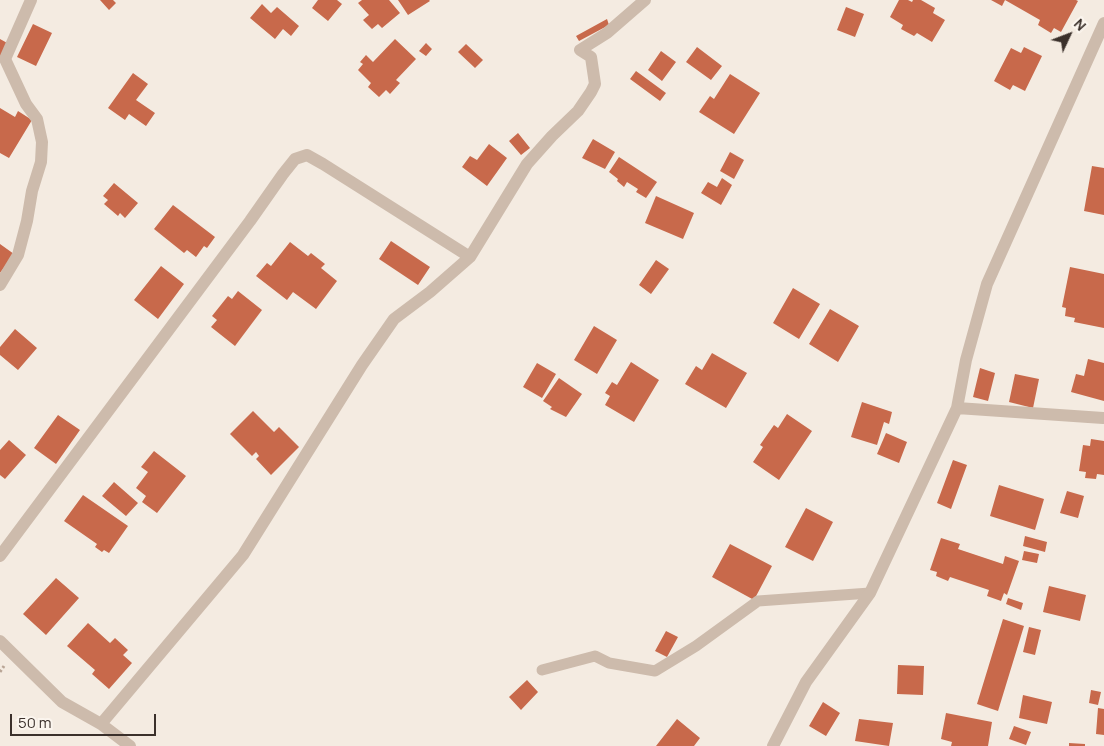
<!DOCTYPE html>
<html>
<head>
<meta charset="utf-8">
<style>
  body { margin:0 }
  #map { position:relative; width:1104px; height:746px; overflow:hidden; background:#f4ebe1; font-family:Manrope,sans-serif }
  canvas { display:block }
  .north { position:absolute; left:1044px; top:10px; width:50px; height:50px; -webkit-text-stroke:4px #fbf5ee; paint-order:stroke; rotate:47deg; font-size:14px; font-weight:700; line-height:20px; text-align:center; color:#3b302b }
  .north::after { content:''; display:block; margin:auto; width:18px; height:22px; background:#3b302b; clip-path:polygon(50% 0,100% 100%,50% 72%,0 100%) }
  .scale { position:absolute; left:10px; top:714px; width:146px; height:22px; box-sizing:border-box; border:2px solid #3b302b; border-top:0; padding-left:6px; font-size:15px; line-height:18px; white-space:nowrap; color:#3b302b; -webkit-text-stroke:4px #fbf5ee; paint-order:stroke }
</style>
</head>
<body>
<div id="map">
<canvas width="1104" height="746"></canvas>
<div class="north">N</div>
<div class="scale">50 m</div>
</div>
<script>
const ctx = document.querySelector('canvas').getContext('2d');
ctx.lineJoin = 'round';
function fillPath(path, color) { ctx.fillStyle = color; ctx.fill(path, 'evenodd'); }
const toPath = rows => new Path2D(rows.map(r => 'M' + r).join(''));
function trace(path, color, width, dash) { ctx.strokeStyle = color; ctx.lineWidth = width; ctx.lineCap = dash ? 'butt' : 'round'; ctx.setLineDash(dash || []); ctx.stroke(path); }
const building = toPath([
  [100,0,113,0,116,3,109,10],
  [318,0,337,0,342,4,328,21,312,8],
  [362,0,389,0,400,13,382,28,378,24,372,29,363,20,369,15,358,3],
  [398,0,429,0,430,1,408,15],
  [899,0,908,0,912,2,913,0,921,0,935,8,933,13,945,20,932,42,917,33,914,36,901,29,903,25,890,17],
  [991,0,1076,0,1078,1,1061,32,1054,28,1051,33,1038,25,1040,20,1005,0,1002,6],
  [262,4,271,13,277,7,299,26,291,36,283,29,275,39,250,18],
  [846,7,864,14,855,37,837,30],
  [607,19,609,25,579,41,576,36],
  [33,24,52,33,36,66,17,57],
  [0,39,9,44,0,60],
  [395,39,416,59,396,80,400,83,390,94,386,90,379,97,368,87,371,83,358,70,363,64,360,62,366,55,373,62],
  [426,43,432,49,426,56,419,51],
  [466,44,483,60,475,68,458,52],
  [697,47,722,66,711,80,686,62],
  [1024,47,1042,56,1025,91,1013,85,1010,90,994,81,1011,48,1021,53],
  [661,51,676,62,662,81,648,70],
  [636,71,666,93,660,101,630,79],
  [133,73,148,84,136,100,155,113,146,126,129,114,125,120,108,108],
  [730,74,760,93,734,134,699,112,710,96,714,99],
  [0,108,15,117,18,111,32,120,9,158,0,153],
  [518,133,530,148,521,155,509,141],
  [593,139,615,152,605,169,582,158],
  [489,144,507,158,487,186,462,167,470,156,477,160],
  [730,152,744,160,734,179,720,171],
  [619,157,657,182,646,198,636,192,638,189,627,182,624,187,617,181,618,179,609,172],
  [1092,166,1104,168,1104,215,1084,211],
  [722,178,732,185,721,205,701,193,708,182,717,187],
  [114,183,138,203,125,218,120,213,118,216,104,204,108,200,103,196],
  [656,196,694,213,683,239,645,223],
  [173,205,215,237,207,248,204,246,196,257,187,250,184,253,154,229],
  [391,241,430,267,418,285,379,259],
  [290,242,308,256,311,253,325,264,321,268,337,281,316,309,293,292,287,300,256,276,267,263,271,266],
  [0,244,14,254,0,273],
  [656,260,669,269,651,294,639,285],
  [161,266,184,284,158,319,134,300],
  [1070,267,1104,274,1104,328,1074,322,1075,318,1065,316,1066,308,1062,307],
  [793,288,820,304,799,339,773,323],
  [238,291,262,310,235,346,211,327,217,320,212,316,228,296,232,299],
  [830,309,859,326,838,362,809,344],
  [594,326,617,340,597,374,574,360],
  [15,329,37,348,18,370,0,355,0,347],
  [712,353,747,373,726,408,685,384,696,366,702,370],
  [1088,359,1104,363,1104,401,1071,392,1076,374,1084,376],
  [631,362,659,380,634,422,605,405,610,396,605,393,612,382,617,385],
  [537,363,556,374,542,398,523,387],
  [980,368,995,373,988,401,973,397],
  [1015,374,1039,379,1033,408,1009,402],
  [559,378,582,394,566,417,550,409,552,407,543,401],
  [862,402,892,412,889,424,884,422,877,445,851,437],
  [253,411,274,432,279,427,299,447,271,475,256,459,259,456,256,452,252,456,230,434],
  [787,414,812,431,779,480,753,462,763,447,760,445,774,425,778,428],
  [58,415,80,430,56,464,34,448],
  [886,433,907,442,899,463,877,454],
  [1091,439,1104,441,1104,475,1097,474,1096,479,1085,478,1086,472,1079,471,1083,445,1090,446],
  [9,440,26,455,5,479,0,475,0,450],
  [154,451,186,476,157,513,142,502,146,496,136,488,148,472,141,467],
  [953,460,967,465,951,509,937,503],
  [114,482,138,503,126,516,102,496],
  [999,485,1044,499,1035,530,990,516],
  [1067,491,1084,496,1078,518,1060,513],
  [83,495,128,526,109,553,104,550,102,552,95,547,97,544,64,521],
  [806,508,833,522,813,561,785,547],
  [1025,536,1047,542,1045,552,1023,546],
  [941,538,960,544,958,549,1003,564,1005,556,1019,561,1007,595,1004,593,1001,601,987,596,989,590,950,577,948,581,936,576,937,572,930,570],
  [730,544,772,566,754,600,712,577],
  [1024,551,1039,554,1037,563,1022,560],
  [56,578,79,598,46,635,23,614],
  [1049,586,1086,595,1080,621,1043,612],
  [1008,598,1023,603,1021,610,1006,604],
  [1003,619,1024,626,998,711,977,704],
  [88,623,110,643,115,638,128,650,123,655,132,663,109,689,92,674,95,670,67,646],
  [1029,627,1041,630,1035,655,1023,652],
  [666,631,678,637,667,657,655,651],
  [898,665,924,666,923,695,897,694],
  [527,680,538,692,521,710,509,697],
  [1091,690,1101,692,1098,705,1089,703],
  [1023,695,1052,702,1047,724,1019,718],
  [823,702,840,713,826,736,809,726],
  [1098,708,1104,709,1104,735,1096,734],
  [946,713,992,722,988,746,951,746,952,742,941,739],
  [677,719,700,738,694,746,656,746],
  [859,719,893,723,889,746,855,741],
  [1014,726,1031,732,1026,745,1009,739],
  [1069,743,1085,744,1085,746,1069,746]
]);
const path = toPath([
  [0,672,4,666]
]);
const service = toPath([
  [542,670,595,656,609,663,655,671,696,646,758,601,870,593]
]);
const minor = toPath([
  [0,285,18,255,27,221,32,191,41,162,42,142,37,119,26,104,5,59,31,0],
  [957,408,1103,418],
  [0,556,250,221,283,174,295,159,307,155,323,164,470,257],
  [0,641,62,702,101,724,130,746],
  [101,724,243,555,362,365,394,319,430,292,470,257,527,164,552,136,578,111,591,92,595,84,591,57,580,50,607,33,645,0],
  [773,746,806,682,870,593,957,408,966,360,987,284,1104,23]
]);
fillPath(building, '#c8694b');
trace(path, '#b9a596', 3, [2.5, 2.5]);
trace(service, '#cdbbac', 11);
trace(minor, '#cdbbac', 12);
</script>
</body>
</html>
